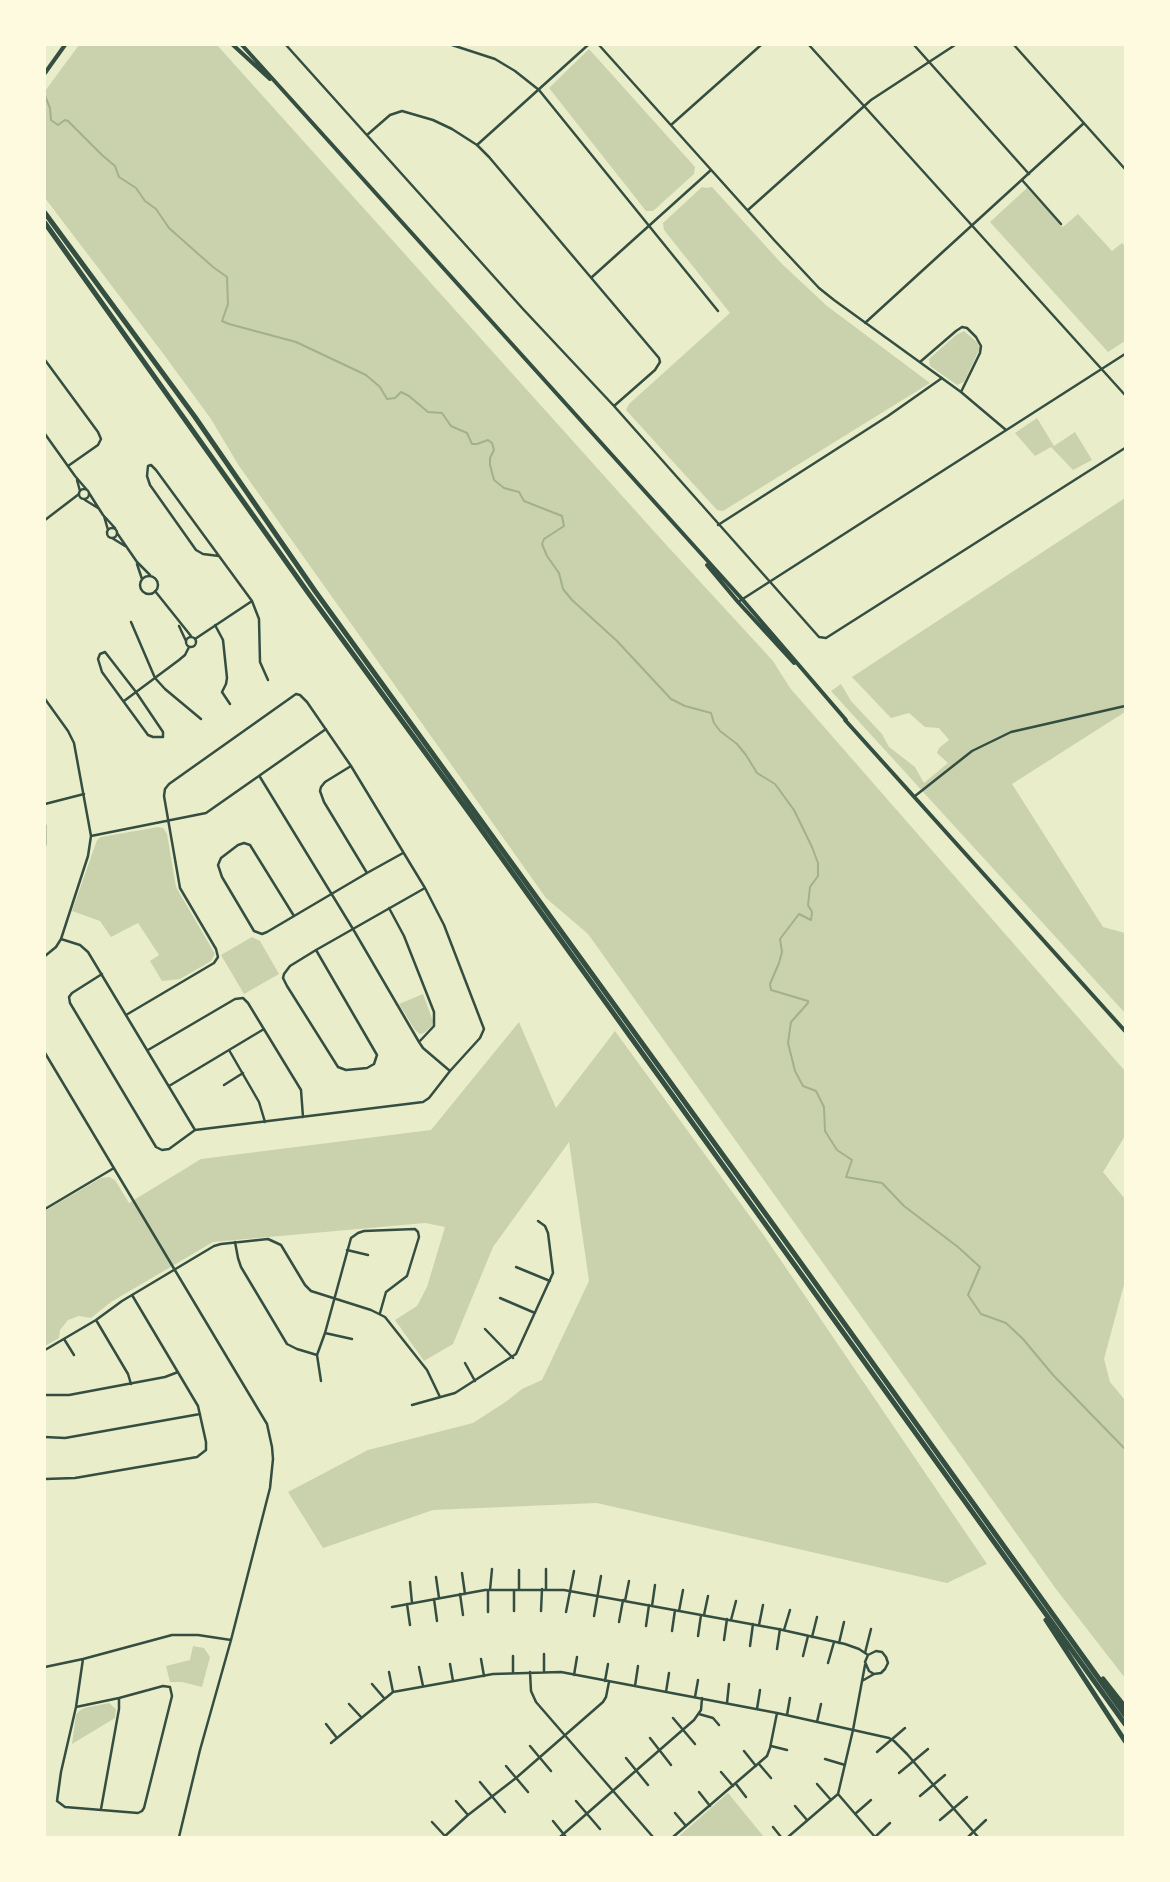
<!DOCTYPE html>
<html>
<head>
<meta charset="utf-8">
<style>
  body { margin:0 }
  #map { position:relative; width:1170px; height:1882px; overflow:hidden; background:#e9edc9; font-family:Jost,sans-serif }
  canvas { display:block }
  .frame { position:absolute; inset:0; border:46px solid #fefae0; pointer-events:none }
</style>
</head>
<body>
<div id="map">
<canvas width="1170" height="1882"></canvas>
<div class="frame"></div>
</div>
<script>
const ctx = document.querySelector('canvas').getContext('2d');
ctx.lineJoin = 'round';
function fillPath(path, color) { ctx.fillStyle = color; ctx.fill(path, 'evenodd'); }
const toPath = rows => new Path2D(rows.map(r => 'M' + r).join(''));
function trace(path, color, width, dash) { ctx.strokeStyle = color; ctx.lineWidth = width; ctx.lineCap = dash ? 'butt' : 'round'; ctx.setLineDash(dash || []); ctx.stroke(path); }
const green = toPath([
  [79,45,217,45,660,538,773,661,790,688,1125,1071,1125,1136,1103,1172,1125,1199,1125,1281,1104,1359,1110,1382,1125,1400,1125,1678,1056,1589,588,934,546,898,239,466,211,419,162,352,45,198,45,91],
  [589,49,695,167,694,174,653,211,646,211,549,88],
  [702,187,706,188,712,187,782,264,827,306,930,383,723,511,717,510,626,410,629,404,730,313,664,230,663,223],
  [1027,188,1063,227,1078,214,1112,251,1122,243,1125,246,1125,341,1108,352,990,222],
  [964,331,977,342,980,348,964,382,957,385,930,366,929,359,956,335],
  [1037,418,1054,446,1075,432,1092,460,1073,470,1051,447,1035,456,1015,433],
  [1125,498,1125,712,1012,784,1103,927,1125,933,1125,1013,831,691,841,684,851,701,882,734,889,747,915,767,924,783,948,763,937,753,939,748,949,740,939,728,925,727,909,713,891,718,852,677],
  [158,827,163,828,167,834,176,887,215,954,211,961,180,979,162,981,150,961,159,955,138,923,111,937,100,921,72,911,97,840,101,837],
  [252,937,260,941,279,974,244,994,221,955],
  [423,994,433,1021,432,1026,424,1033,420,1034,415,1030,399,1004],
  [519,1022,556,1108,615,1031,765,1237,987,1564,947,1583,597,1503,433,1510,323,1548,288,1492,368,1450,473,1423,507,1401,522,1389,542,1380,589,1281,569,1142,493,1247,453,1344,424,1361,395,1320,417,1306,427,1287,445,1227,425,1223,213,1242,111,1302,91,1318,79,1316,68,1320,60,1330,59,1338,45,1346,45,1211,101,1178,109,1177,115,1180,129,1203,201,1159,431,1130],
  [193,1646,204,1648,210,1657,202,1687,182,1682,170,1682,166,1666,190,1660],
  [109,1703,116,1709,115,1718,72,1744,76,1715,79,1711,84,1708],
  [728,1793,764,1837,678,1837]
]);
const stream = toPath([
  [45,96,50,108,51,120,58,125,65,120,68,121,102,155,115,166,119,177,136,188,145,201,156,209,169,228,213,267,227,277,228,304,222,321,229,324,296,342,366,375,380,387,387,399,395,398,401,392,409,396,428,412,442,413,451,426,467,433,472,444,477,444,488,440,492,443,494,450,490,458,490,465,494,480,504,488,519,492,524,501,562,516,564,526,544,539,542,544,547,556,559,573,563,589,572,600,617,641,671,699,685,706,711,713,714,723,720,731,737,744,746,755,757,773,775,784,794,810,812,847,818,863,818,876,810,887,808,905,812,912,811,920,799,914,780,939,782,952,779,963,770,984,771,990,808,1001,808,1003,791,1022,788,1043,795,1071,803,1086,816,1091,824,1107,825,1131,837,1150,852,1160,846,1177,882,1183,904,1206,958,1247,980,1267,968,1295,981,1314,1006,1323,1023,1339,1053,1375,1125,1449]
]);
const minor = toPath([
  [286,45,523,309,614,406,819,637,826,638,1125,448],
  [452,45,495,59,515,71,539,90,718,311],
  [599,45,775,241,819,288,834,300,961,392,1006,430],
  [809,45,1125,395],
  [914,45,1029,174],
  [1014,45,1125,169],
  [671,125,761,45],
  [367,135,390,115,402,111,433,120,452,129,477,145,489,157,659,358,660,362,655,370,614,406],
  [477,145,588,45],
  [1022,180,1061,224],
  [748,210,871,100,955,45],
  [592,277,711,170],
  [865,323,1084,123],
  [45,360,98,432,101,439,98,445,68,466],
  [920,362,956,331,962,327,967,328,976,337,981,346,980,353,961,392],
  [45,434,75,476,87,490],
  [77,480,80,491],
  '79 494a5 5 0 1 1 10 0a5 5 0 1 1-10 0Z',
  [89,493,103,515,115,528],
  [85,500,98,508],
  [104,516,108,530],
  [45,520,79,494],
  [718,525,888,416,942,378],
  '107 533a5 5 0 1 1 10 0a5 5 0 1 1-10 0Z',
  [117,533,137,562,150,575],
  [112,538,125,546],
  [219,556,203,554,196,550,150,485,147,476,148,466,151,465,156,470,219,556,252,601,259,619,260,662,268,680],
  [137,564,142,579],
  '140 585a9 9 0 1 1 18 0a9 9 0 1 1-18 0Z',
  [155,591,191,636],
  [738,602,1125,354],
  [131,622,155,678,165,689,201,719],
  [215,625,223,640,227,678,226,684,222,692,230,704],
  [179,626,186,641],
  '186 642a5 5 0 1 1 10 0a5 5 0 1 1-10 0Z',
  [195,639,252,601],
  [105,652,136,692,163,732,163,737,153,737,148,735,102,672,98,659,100,654,105,652],
  [45,699,68,731,74,743,91,836,88,856,61,939,56,947,45,956],
  [124,701,179,660,185,655,189,647],
  [351,766,325,782,321,787,320,791,324,802,367,873],
  [260,777,353,929,419,1042,423,1048,450,1071],
  [915,796,972,751,1011,732,1125,706],
  [45,804,84,794],
  [45,825,45,845],
  [91,836,206,813,326,729],
  [389,908,404,936,434,1012,434,1026,419,1042],
  [294,916,250,845,244,843,238,845,221,858,218,865,222,877,254,931,262,934,267,932,367,873,403,853],
  [61,939,80,945,88,952,195,1130],
  [316,950,377,1055,374,1064,367,1068,346,1070,338,1067,287,986,283,978,284,974,290,966,316,950,425,888],
  [102,974,72,993,69,997,70,1003,156,1147,162,1150,169,1149,195,1130,423,1102,429,1098,450,1071,480,1038,484,1029,444,925,425,888,351,766,307,702,300,695,296,694,169,784,165,789,164,796,180,888,216,949,218,957,214,963,126,1015],
  [148,1050,235,999,243,998,248,1003,301,1090,303,1117],
  [229,1050,259,1102,265,1122],
  [45,1053,258,1409,267,1424,272,1447,273,1459,270,1488,231,1640,200,1750,179,1837],
  [224,1085,243,1073],
  [169,1086,264,1029],
  [45,1209,114,1168],
  [235,1242,238,1258,241,1267,287,1344,297,1349,317,1355],
  [347,1250,368,1255],
  [516,1267,550,1281],
  [500,1298,535,1313],
  [96,1320,128,1374,131,1384],
  [485,1329,513,1358],
  [325,1333,352,1339],
  [64,1339,74,1355],
  [45,1350,96,1320,122,1301,214,1246,221,1244,268,1239,281,1245,305,1285,311,1291,371,1310,385,1317,427,1370,440,1397],
  [465,1363,475,1381],
  [321,1381,317,1355,325,1333,351,1238,358,1233,364,1231,415,1229,418,1232,419,1237,407,1276,386,1292,380,1313],
  [45,1395,69,1395,165,1377,178,1372],
  [412,1405,455,1393,516,1354,553,1273,548,1233,545,1226,538,1221],
  [45,1437,65,1438,200,1414],
  [45,1479,75,1478,197,1457,206,1450,206,1442,198,1406,132,1295],
  [462,1573,465,1594],
  [436,1577,439,1598],
  [410,1582,412,1603],
  [546,1589,546,1569],
  [488,1590,488,1612],
  [490,1590,492,1569],
  [514,1590,514,1611],
  [519,1590,519,1570],
  [460,1594,463,1615],
  [434,1599,437,1621],
  [625,1601,629,1581],
  [407,1604,410,1625],
  [652,1606,655,1585],
  [392,1607,485,1590,564,1590,778,1629,845,1644,859,1649,868,1655],
  [541,1611,542,1589],
  [679,1611,683,1590],
  [566,1612,574,1571],
  [704,1615,708,1596],
  [594,1616,601,1576],
  [731,1620,736,1601],
  [619,1622,623,1600],
  [759,1625,763,1605],
  [646,1626,649,1605],
  [784,1630,790,1610],
  [672,1631,675,1610],
  [698,1636,701,1615],
  [812,1637,817,1617],
  [724,1640,727,1619],
  [839,1643,844,1622],
  [750,1646,753,1624],
  [777,1649,780,1629],
  [865,1653,871,1629],
  [544,1654,544,1672],
  [803,1656,808,1636],
  [481,1659,484,1676],
  [828,1663,834,1642],
  [450,1664,453,1681],
  [45,1667,83,1659,172,1635,198,1635,231,1640],
  [419,1667,423,1686],
  [389,1672,393,1692],
  [530,1672,531,1691,536,1702,653,1837],
  [513,1673,513,1656],
  [574,1675,577,1657],
  [605,1681,608,1664],
  [862,1681,874,1674,881,1673,885,1669,888,1663,886,1657,882,1652,876,1651,868,1655,865,1662,869,1671,874,1674],
  [372,1684,384,1698],
  [635,1686,638,1666],
  [666,1692,669,1673],
  [695,1697,698,1680],
  [727,1703,729,1684],
  [349,1704,361,1717],
  [76,1707,119,1698,163,1686,170,1687,172,1696,144,1808,142,1811,138,1813,65,1807,57,1801,61,1772,76,1707,83,1659],
  [757,1709,760,1690],
  [699,1714,713,1718,719,1725],
  [787,1715,790,1698],
  [673,1718,695,1744],
  [817,1722,821,1704],
  [326,1724,337,1738],
  [650,1738,671,1765],
  [331,1743,393,1692,493,1674,561,1672,777,1713,889,1738,894,1741,907,1754,978,1837],
  [530,1746,551,1771],
  [771,1746,787,1750],
  [744,1751,756,1766],
  [877,1752,905,1728],
  [626,1758,648,1785],
  [825,1759,845,1765],
  [759,1764,771,1778],
  [506,1766,528,1792],
  [721,1772,733,1786],
  [899,1773,928,1749],
  [480,1782,505,1812],
  [736,1784,746,1797],
  [817,1784,831,1800],
  [699,1792,710,1806],
  [838,1794,853,1730,865,1665],
  [838,1794,875,1837],
  [920,1796,945,1775],
  [456,1801,468,1815],
  [576,1801,600,1829],
  [795,1806,807,1820],
  [101,1809,119,1709,119,1698],
  [675,1813,686,1826],
  [855,1814,871,1800],
  [940,1820,967,1797],
  [553,1821,566,1837],
  [432,1822,444,1835],
  [773,1827,781,1837],
  [444,1837,468,1815,516,1778,603,1702,606,1697,609,1682],
  [560,1837,694,1720,701,1710,702,1698],
  [673,1837,767,1756,770,1748,777,1713],
  [788,1837,838,1794],
  [875,1837,890,1823],
  [968,1837,986,1820]
]);
const tertiary = toPath([
  [45,73,65,45]
]);
const secondary = toPath([
  [233,45,270,79],
  [242,45,742,599,846,720],
  [707,565,738,602,794,663],
  [845,720,1125,1031]
]);
const motorway = toPath([
  [45,213,195,417,315,591,783,1238,1125,1715],
  [45,223,309,594,465,807,1125,1724],
  [1046,1620,1125,1741],
  [1103,1679,1125,1707]
]);
fillPath(green, '#cad2ad');
trace(stream, '#a3b18a', 2);
trace(minor, '#344e41', 2.5);
trace(tertiary, '#344e41', 4);
trace(secondary, '#344e41', 4);
trace(motorway, '#344e41', 5);
</script>
</body>
</html>
